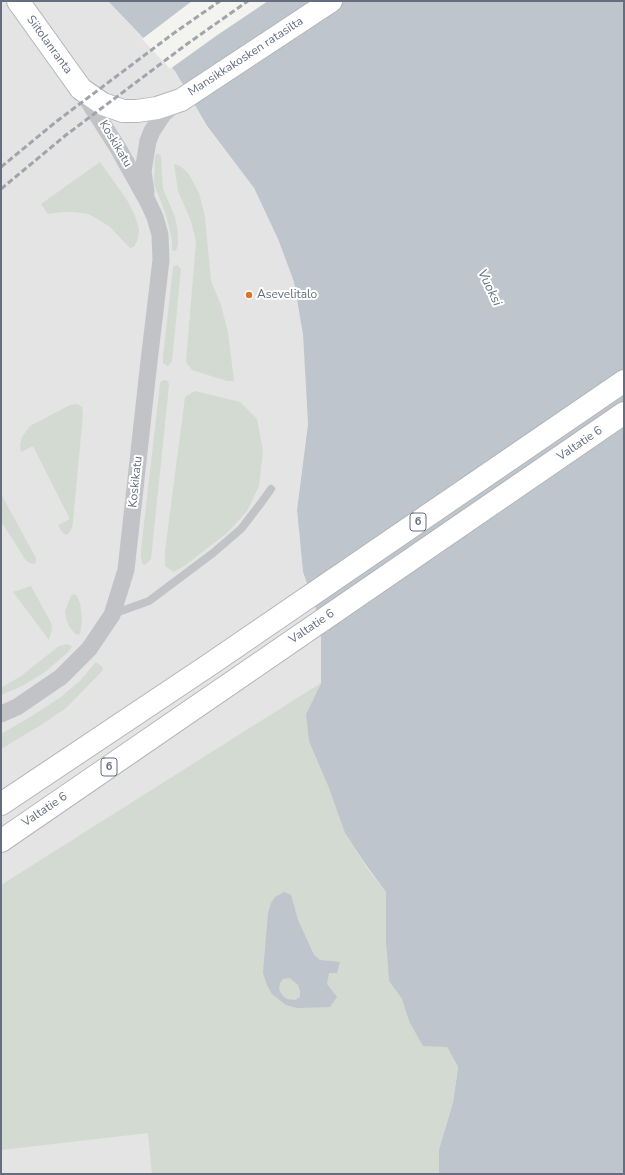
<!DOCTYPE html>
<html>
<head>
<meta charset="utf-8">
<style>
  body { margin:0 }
  #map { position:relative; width:625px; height:1175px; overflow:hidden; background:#f3f3ef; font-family:"Nunito Sans",sans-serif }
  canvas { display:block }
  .frame { position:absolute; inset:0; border:2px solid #646e7f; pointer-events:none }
</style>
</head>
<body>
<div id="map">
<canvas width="625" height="1175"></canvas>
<div class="frame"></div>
</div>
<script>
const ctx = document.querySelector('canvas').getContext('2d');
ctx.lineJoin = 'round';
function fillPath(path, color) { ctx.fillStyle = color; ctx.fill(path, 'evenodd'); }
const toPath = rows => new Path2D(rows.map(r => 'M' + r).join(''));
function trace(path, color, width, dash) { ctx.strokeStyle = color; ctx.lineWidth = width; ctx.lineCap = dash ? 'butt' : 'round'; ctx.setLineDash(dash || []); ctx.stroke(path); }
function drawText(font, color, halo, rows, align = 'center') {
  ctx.font = font + ' "Nunito Sans",sans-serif'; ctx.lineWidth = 4; ctx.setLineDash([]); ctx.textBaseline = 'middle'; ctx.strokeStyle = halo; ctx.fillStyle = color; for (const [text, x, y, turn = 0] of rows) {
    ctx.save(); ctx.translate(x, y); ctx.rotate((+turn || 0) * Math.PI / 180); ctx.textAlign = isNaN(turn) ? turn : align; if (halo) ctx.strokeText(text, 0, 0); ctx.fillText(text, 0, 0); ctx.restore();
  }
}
const built = toPath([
  [1,1,108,1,175,71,207,127,254,188,278,239,294,282,303,335,308,424,297,510,303,572,321,623,321,683,306,714,309,741,329,788,367,868,386,892,447,1047,439,1149,439,1174,1,1174]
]);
const green = toPath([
  [158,153,161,156,163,189,175,217,178,233,178,244,176,251,172,250,172,239,166,215,154,184,155,156],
  [100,162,127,200,135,216,139,229,138,239,134,247,130,248,110,227,98,219,88,214,74,212,62,212,48,214,41,204],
  [174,164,180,166,188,173,199,193,205,217,211,281,221,305,228,333,234,381,227,381,192,370,186,362,196,242,191,221,178,191],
  [177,265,181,269,172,361,168,366,163,363,163,357,173,267],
  [165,380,168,381,169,385,151,559,145,565,142,563,141,557,141,550,160,384,161,381],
  [195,391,240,402,257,419,263,451,259,486,247,511,227,533,184,566,174,572,165,566,165,551,185,397],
  [77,404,82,407,83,413,73,521,72,528,69,533,66,535,62,532,58,525,70,519,33,446,21,452,20,445,22,437,30,426,70,405],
  [1,494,36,558,36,561,35,564,29,563,25,559,1,521],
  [31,586,51,623,52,630,49,640,13,592],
  [74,594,77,596,80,603,82,620,80,634,76,635,69,626,66,619,65,611,71,596],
  [67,644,72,646,69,651,45,672,22,686,1,695,1,688,21,676,59,646],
  [96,662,102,667,103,670,66,708,41,725,1,749,1,734,32,716,61,697,80,681],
  [321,683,306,714,345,833,367,868,386,892,386,943,389,981,402,999,409,1021,447,1047,458,1067,453,1102,439,1149,439,1174,152,1174,148,1133,1,1150,1,885]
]);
const water = toPath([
  [108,1,622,1,624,6,624,1174,439,1174,439,1149,453,1102,458,1067,447,1047,423,1046,409,1021,402,999,389,981,386,943,386,892,368,868,345,833,329,788,309,741,306,714,321,683,321,623,303,572,297,510,308,424,303,335,294,282,278,239,254,188,207,126,175,71],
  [284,892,291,895,298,920,314,955,320,960,340,962,337,973,329,973,327,984,337,997,330,1007,297,1008,286,1005,272,994,267,985,263,973,268,913,271,903,275,897],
  [290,978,298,985,300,991,300,997,295,1000,287,999,283,996,279,990,280,983,283,979]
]);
const pier = toPath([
  [192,1,268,1,216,36,170,69,142,39]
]);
const lane = toPath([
  [113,614,149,601,213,553,241,529,261,503,271,489]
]);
const street = toPath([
  [146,192,143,171,148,141,152,131,164,113,178,102],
  [1,714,17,707,61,677,89,649,112,615,126,570,148,370,161,260,160,235,155,217,147,200,118,148,83,93]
]);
const secondary = toPath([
  [18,1,81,89,103,104,123,111,137,111,157,108,181,100,331,1]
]);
const highway = toPath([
  [1,804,212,663,624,381],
  [1,841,624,413]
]);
const rail = toPath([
  [1,167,57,121,174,33,220,1],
  [1,189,66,135,187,44,248,1]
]);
const markers = [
  [249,295,4,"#da7429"]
];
const shields = [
  [418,522,16],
  [109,767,16]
];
const shieldNames = [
  ["6",418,522],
  ["6",109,767]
];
const streetNames = [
  ["Siitolanranta",49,45,54],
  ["Mansikkakosken ratasilta",246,57,-33],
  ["Koskikatu",115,144,59],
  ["Valtatie 6",580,444,-34],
  ["Koskikatu",136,482,-84],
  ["Valtatie 6",312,627,-34],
  ["Valtatie 6",45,810,-34]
];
const poiNames = [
  ["Asevelitalo",257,295]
];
const waterNames = [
  ["Vuoksi",489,288,64]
];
fillPath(built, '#e3e4e3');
fillPath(green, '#d3dad1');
fillPath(water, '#bec5cc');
fillPath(pier, '#f3f3ef');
trace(secondary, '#b3b6bb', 24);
trace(highway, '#b3b5b9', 24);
trace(lane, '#c1c3c7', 8);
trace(street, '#c1c3c7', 17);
trace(secondary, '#fff', 22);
trace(highway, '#fff', 22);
trace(rail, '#a1a5ab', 3, [6, 3]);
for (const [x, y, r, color] of markers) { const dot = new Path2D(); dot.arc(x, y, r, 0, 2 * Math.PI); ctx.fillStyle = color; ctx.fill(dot); trace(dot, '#fff', 1.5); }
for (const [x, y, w] of shields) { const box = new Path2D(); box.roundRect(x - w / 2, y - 9, w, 18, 3); ctx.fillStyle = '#fff'; ctx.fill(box); trace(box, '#646e7f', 1); }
drawText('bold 11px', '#646e7f', null, shieldNames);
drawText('12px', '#646e7f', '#fff', streetNames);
drawText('12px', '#646e7f', '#fff', poiNames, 'left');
drawText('italic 13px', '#647584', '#fff', waterNames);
</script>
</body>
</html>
